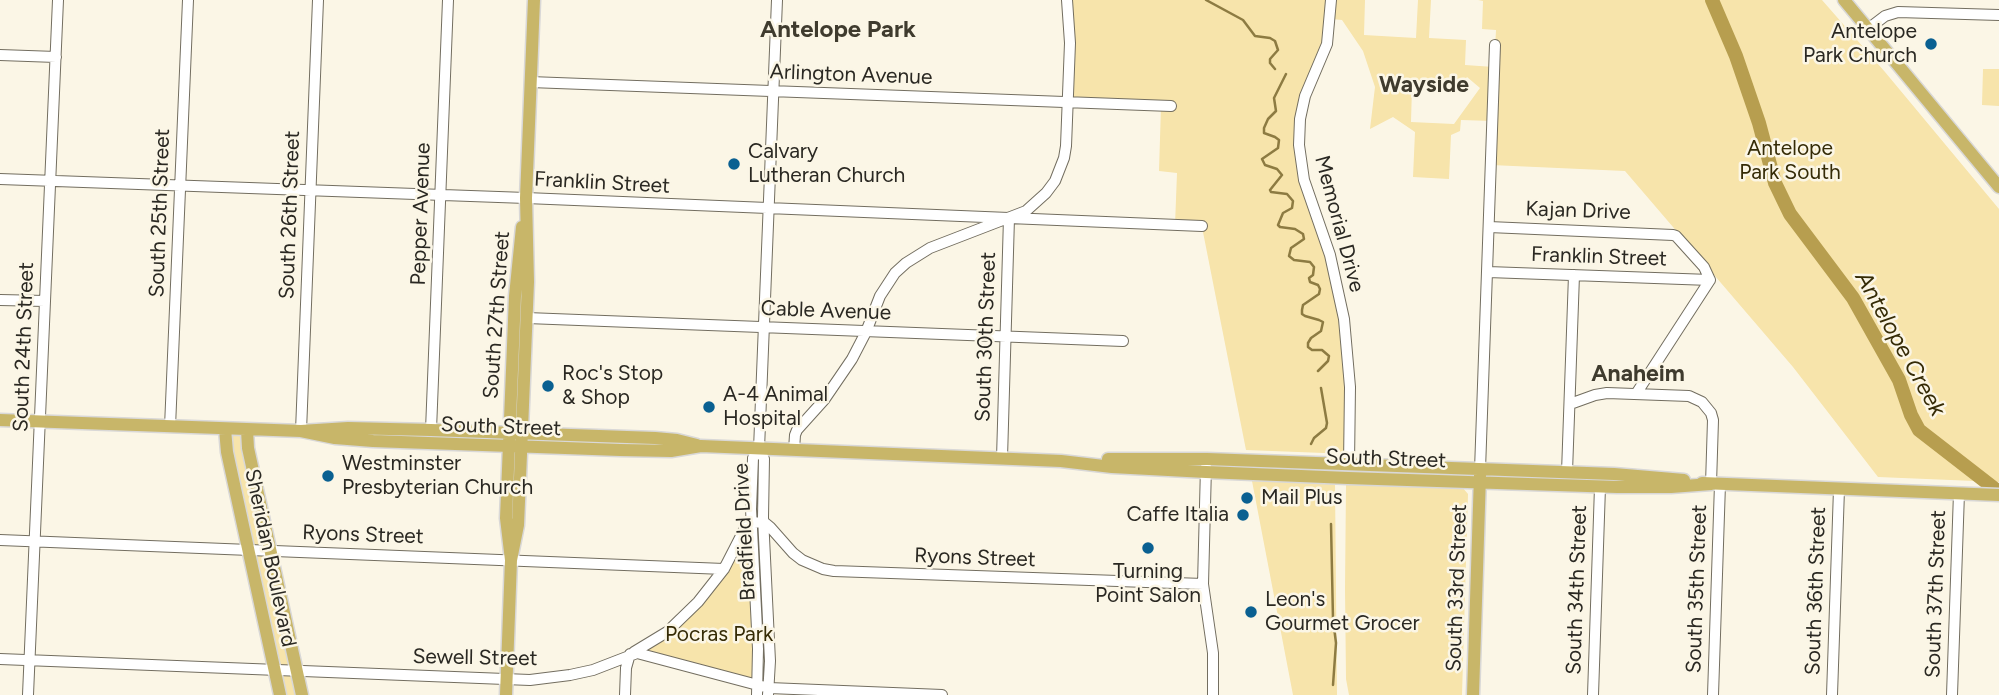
<!DOCTYPE html>
<html>
<head>
<meta charset="utf-8">
<style>
  body { margin:0 }
  canvas { display:block; background:#fbf6e6 }
</style>
</head>
<body>
<canvas width="1999" height="695"></canvas>
<script>
const ctx = document.querySelector('canvas').getContext('2d');
ctx.lineJoin = 'round';
function fillPath(path, color) { ctx.fillStyle = color; ctx.fill(path, 'evenodd'); }
const toPath = rows => new Path2D(rows.map(r => 'M' + r).join(''));
function trace(path, color, width, dash) { ctx.strokeStyle = color; ctx.lineWidth = width; ctx.lineCap = dash ? 'butt' : 'round'; ctx.setLineDash(dash || []); ctx.stroke(path); }
function drawText(font, color, halo, rows, align = 'center') {
  ctx.font = font + ' Figtree,sans-serif'; ctx.lineWidth = 5; ctx.setLineDash([]); ctx.textBaseline = 'middle'; ctx.strokeStyle = halo; ctx.fillStyle = color; for (const [text, x, y, turn = 0] of rows) {
    ctx.save(); ctx.translate(x, y); ctx.rotate((+turn || 0) * Math.PI / 180); ctx.textAlign = isNaN(turn) ? turn : align; if (halo) ctx.strokeText(text, 0, 0); ctx.fillText(text, 0, 0); ctx.restore();
  }
}
const green = toPath([
  [1067,0,1365,0,1364,35,1416,38,1418,0,1431,0,1429,38,1466,40,1465,65,1494,67,1496,30,1482,29,1483,1,1478,0,1822,0,1885,72,1999,209,1999,482,1878,477,1793,367,1625,171,1491,165,1492,121,1461,120,1460,131,1451,135,1449,179,1413,177,1415,132,1393,117,1370,129,1375,87,1363,51,1342,20,1331,19,1314,73,1299,145,1340,300,1350,454,1246,450,1202,227,1175,225,1177,173,1159,171,1161,106,1068,102],
  [1467,77,1480,88,1454,124,1411,122,1412,87,1449,89,1456,92],
  [1983,69,1999,69,1999,106,1982,105],
  [225,429,247,430,302,695,280,695],
  [1252,481,1335,483,1337,695,1293,695],
  [1346,484,1462,487,1468,494,1462,695,1349,695,1346,679,1345,589],
  [751,523,758,685,642,654,683,618]
]);
const stream = toPath([
  [1206,0,1243,20,1255,36,1270,38,1275,41,1278,50,1270,59,1270,63,1275,69],
  [1286,74,1274,98,1276,111,1268,119,1264,128,1264,133,1275,137,1279,140,1278,148,1262,159,1265,165,1277,169,1282,175,1270,190,1271,192,1287,194,1293,201,1292,208,1283,213,1278,225,1280,227,1295,229,1303,234,1304,239,1291,248,1289,256,1294,260,1310,262,1314,267,1313,275,1309,278,1310,282,1318,285,1320,289,1319,294,1303,305,1302,310,1302,314,1305,316,1319,320,1323,322,1321,331,1311,338,1308,343,1308,347,1312,350,1322,350,1329,356,1328,361,1318,371],
  [1311,444,1314,438,1326,428,1327,423,1321,388],
  [1331,524,1333,619,1336,643,1333,685]
]);
const river = toPath([
  [1712,0,1736,56,1759,123,1775,183,1790,214,1853,298,1899,380,1911,415,1919,430,1999,492]
]);
const minor = toPath([
  [1331,0,1327,44,1305,96,1300,119,1299,145,1304,180,1330,255,1344,319,1350,387,1349,464],
  [1868,29,1885,16,1898,12,1999,15],
  [0,55,56,57],
  [530,82,1171,106],
  [0,179,526,198,1202,226],
  [1489,227,1673,235,1676,236,1704,267,1710,280],
  [1488,272,1710,280],
  [0,300,45,301],
  [527,318,1123,341],
  [1636,394,1710,280],
  [1570,404,1595,395,1607,393,1689,396,1702,402,1711,413,1713,420,1711,484],
  [170,427,188,0],
  [431,430,448,0],
  [301,431,318,0],
  [794,450,795,435,797,430,824,400,852,359,866,332,880,296,895,273,906,263,930,248,1026,211,1046,193,1055,181,1064,158,1066,146,1070,43,1067,0],
  [1002,458,1009,218],
  [1206,467,1203,584,1213,653,1213,695],
  [1480,470,1495,45],
  [1567,472,1574,275],
  [0,540,724,569],
  [634,652,667,632,698,602,724,569,744,530,751,523,764,522,770,527,793,553,802,560,823,569,834,571,1203,584],
  [0,659,530,680,570,675,593,670,637,653,769,688,942,695],
  [28,695,58,0],
  [625,695,626,668,630,654],
  [757,695,758,649,751,509,753,458,759,449],
  [768,695,770,661,763,517,764,459,759,449,777,0],
  [1593,695,1600,487],
  [1713,695,1720,484],
  [1832,695,1839,489],
  [1952,695,1959,493]
]);
const major = toPath([
  [1844,0,1999,187],
  [0,420,301,431,348,428,431,430,655,438,677,440,697,445],
  [225,429,227,452,280,695],
  [247,430,248,448,302,695],
  [301,431,335,438,373,441,620,450,671,451,701,446,1061,461,1112,467,1206,472,1348,478,1617,487,1671,487,1711,484],
  [1108,459,1207,459,1614,474,1684,480],
  [1702,483,1999,495],
  [511,560,518,525,521,454,528,282,526,198,534,0],
  [506,695,511,560,506,518,515,296,522,227],
  [1473,695,1480,475]
]);
const markers = [
  [1931,44,7,"#0a6091"],
  [734,164,7,"#0a6091"],
  [548,386,7,"#0a6091"],
  [709,407,7,"#0a6091"],
  [328,476,7,"#0a6091"],
  [1247,498,7,"#0a6091"],
  [1243,515,7,"#0a6091"],
  [1148,548,7,"#0a6091"],
  [1251,612,7,"#0a6091"]
];
const poiNames = [
  ["Antelope",1917,32,"right"],
  ["Park Church",1917,56,"right"],
  ["Calvary",748,152],
  ["Lutheran Church",748,176],
  ["Roc's Stop",562,374],
  ["& Shop",562,398],
  ["A-4 Animal",723,395],
  ["Hospital",723,419],
  ["Westminster",342,464],
  ["Presbyterian Church",342,488],
  ["Mail Plus",1261,498],
  ["Caffe Italia",1229,515,"right"],
  ["Turning",1148,572,"center"],
  ["Point Salon",1148,596,"center"],
  ["Leon's",1265,600],
  ["Gourmet Grocer",1265,624]
];
const streetNames = [
  ["Arlington Avenue",851,75,2],
  ["Franklin Street",602,183,3],
  ["Kajan Drive",1578,211,2],
  ["South 25th Street",160,213,-88],
  ["Pepper Avenue",421,214,-88],
  ["South 26th Street",290,215,-88],
  ["Memorial Drive",1339,224,75],
  ["Franklin Street",1599,257,2],
  ["Cable Avenue",826,311,2],
  ["South 27th Street",497,315,-86],
  ["South 30th Street",986,337,-88],
  ["South 24th Street",24,347,-88],
  ["South Street",501,427,2],
  ["South Street",1386,459,2],
  ["Bradfield Drive",745,532,-93],
  ["Ryons Street",363,535,2],
  ["Sheridan Boulevard",270,558,78],
  ["Ryons Street",975,558,2],
  ["South 33rd Street",1457,588,-88],
  ["South 35th Street",1697,589,-88],
  ["South 34th Street",1577,590,-88],
  ["South 36th Street",1816,591,-88],
  ["South 37th Street",1936,594,-88],
  ["Sewell Street",475,658,1]
];
const parkNames = [
  ["Antelope",1790,149],
  ["Park South",1790,173],
  ["Pocras Park",719,635]
];
const neighbourhoodNames = [
  ["Wayside",1424,85],
  ["Anaheim",1638,374]
];
const waterNames = [
  ["Antelope Creek",1900,344,61]
];
const quarterNames = [
  ["Antelope Park",838,30]
];
fillPath(green, '#f7e4ab');
trace(stream, '#8d7b42', 2.5);
trace(river, '#b79e4f', 14);
trace(minor, '#736e60', 12);
trace(major, '#d9d8d7', 15);
trace(minor, '#fff', 10);
trace(major, '#c8b669', 12);
for (const [x, y, r, color] of markers) { const dot = new Path2D(); dot.arc(x, y, r, 0, 2 * Math.PI); ctx.fillStyle = color; ctx.fill(dot); trace(dot, '#fbf6e6', 2.5); }
drawText('21px', '#2a2822', '#fbf6e6', poiNames, 'left');
drawText('21px', '#2a2822', '#fbf6e6', streetNames);
drawText('21px', '#352b06', '#fbf6e6', parkNames);
drawText('bold 23px', '#3f3b2e', '#fbf6e6', neighbourhoodNames);
drawText('italic 23px', '#352b06', '#fbf6e6', waterNames);
drawText('bold 24px', '#3f3b2e', '#fbf6e6', quarterNames);
</script>
</body>
</html>
